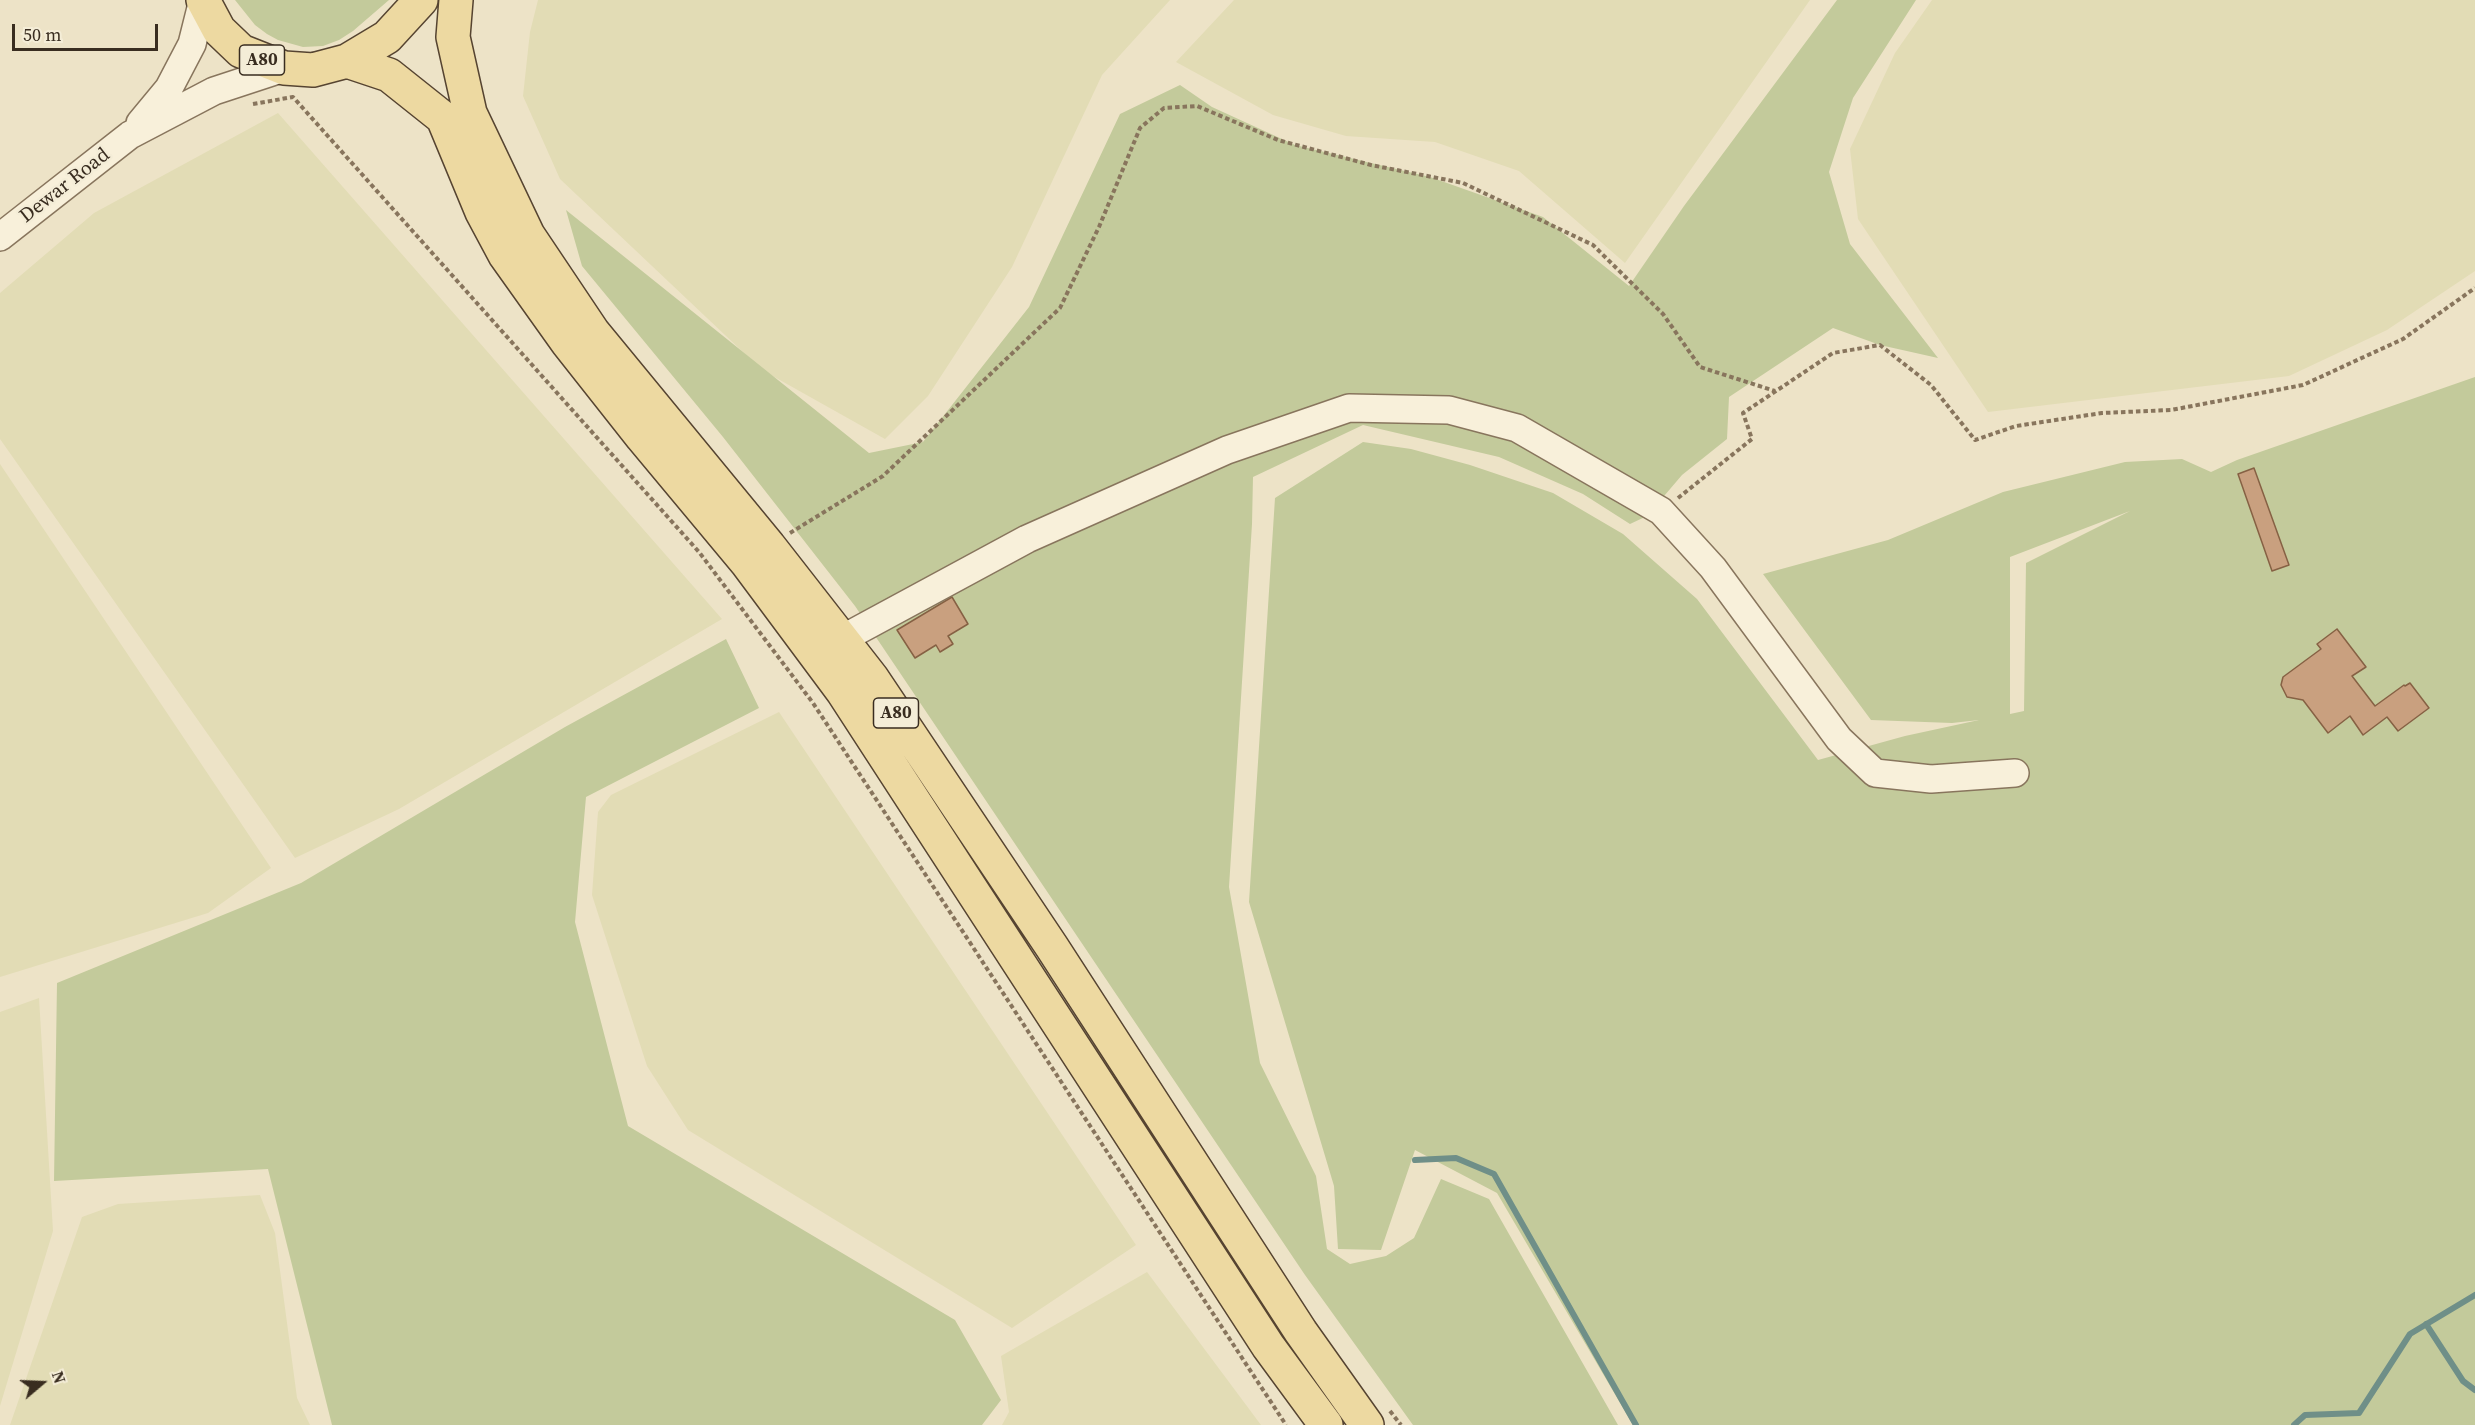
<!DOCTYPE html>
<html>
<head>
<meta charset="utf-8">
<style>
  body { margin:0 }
  #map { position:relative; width:2475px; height:1425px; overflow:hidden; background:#ede3c7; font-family:"Source Serif 4",serif }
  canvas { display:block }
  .north { position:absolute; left:12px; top:1353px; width:60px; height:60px; -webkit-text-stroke:4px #f4edd7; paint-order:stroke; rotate:71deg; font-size:16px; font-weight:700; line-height:24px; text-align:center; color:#392d20 }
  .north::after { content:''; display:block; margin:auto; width:21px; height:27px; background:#392d20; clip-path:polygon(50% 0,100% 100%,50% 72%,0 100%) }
  .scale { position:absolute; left:12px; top:24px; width:146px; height:27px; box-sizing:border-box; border:3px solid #392d20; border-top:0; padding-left:8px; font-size:18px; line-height:21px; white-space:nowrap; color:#392d20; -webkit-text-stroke:4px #f4edd7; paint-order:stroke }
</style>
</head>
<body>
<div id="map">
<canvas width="2475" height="1425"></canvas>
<div class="north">N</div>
<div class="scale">50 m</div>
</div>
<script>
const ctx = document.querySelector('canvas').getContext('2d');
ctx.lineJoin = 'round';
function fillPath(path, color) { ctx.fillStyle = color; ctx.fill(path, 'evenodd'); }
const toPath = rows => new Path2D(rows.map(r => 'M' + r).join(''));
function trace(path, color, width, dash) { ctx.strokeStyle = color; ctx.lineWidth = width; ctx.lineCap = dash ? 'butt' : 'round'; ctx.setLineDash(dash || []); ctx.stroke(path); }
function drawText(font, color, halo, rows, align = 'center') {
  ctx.font = font + ' "Source Serif 4",serif'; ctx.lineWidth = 5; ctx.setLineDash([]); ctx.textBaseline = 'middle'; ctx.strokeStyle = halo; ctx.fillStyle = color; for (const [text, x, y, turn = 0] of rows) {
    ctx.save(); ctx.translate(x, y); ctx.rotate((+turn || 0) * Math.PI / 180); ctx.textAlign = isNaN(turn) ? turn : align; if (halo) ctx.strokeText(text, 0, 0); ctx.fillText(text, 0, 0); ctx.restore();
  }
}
const farmland = toPath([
  [538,0,1170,0,1102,75,1012,267,928,396,885,439,762,370,560,179,523,96,530,32],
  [1234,0,1810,0,1625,263,1519,171,1435,142,1346,136,1273,115,1176,62],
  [1932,0,2475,0,2475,271,2387,330,2289,376,1988,412,1858,219,1850,149,1895,53],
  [278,113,722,619,399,809,295,858,0,439,0,293,94,213],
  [0,464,271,868,208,913,0,977],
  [779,712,1136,1245,1012,1328,688,1130,647,1066,592,895,598,812,611,795],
  [39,998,53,1231,0,1406,0,1012],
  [260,1195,275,1233,297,1398,310,1425,10,1425,82,1217,118,1204],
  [1147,1272,1261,1425,1002,1425,1009,1412,1001,1356]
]);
const green = toPath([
  [235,0,389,0,353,31,339,40,323,46,303,47,278,40,267,34,255,25],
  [1837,0,1916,0,1853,98,1829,172,1850,244,1938,358,1880,345,1833,328,1729,397,1727,439,1682,475,1647,516,1630,524,1583,494,1499,457,1363,425,1253,477,1252,524,1229,887,1260,1063,1316,1176,1327,1249,1350,1264,1386,1256,1414,1238,1441,1179,1489,1199,1618,1425,1413,1425,1305,1275,855,606,723,437,582,266,566,210,869,453,923,442,1029,307,1120,114,1180,85,1212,107,1295,145,1430,177,1543,217,1629,286,1684,206],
  [2475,377,2475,1425,1633,1425,1497,1193,1415,1150,1381,1250,1338,1249,1334,1186,1249,902,1275,498,1363,442,1411,449,1470,465,1553,493,1623,534,1697,599,1818,760,1905,736,1979,720,1952,723,1871,720,1763,574,1888,540,2003,492,2125,462,2182,459,2211,472,2237,460],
  [2130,511,2026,563,2024,711,2010,714,2010,557],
  [726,639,759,708,586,797,575,922,628,1126,955,1320,1001,1400,982,1425,332,1425,268,1169,54,1181,57,983,301,883,565,727]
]);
const stream = toPath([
  [1415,1160,1456,1158,1494,1174,1636,1425],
  [2426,1324,2463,1381,2475,1390],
  [2294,1425,2305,1415,2359,1413,2410,1334,2475,1295]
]);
const building = toPath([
  [2254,468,2289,565,2272,571,2238,474,2254,468],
  [952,597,968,624,948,636,953,644,940,652,936,645,915,658,897,630,952,597],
  [2337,629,2366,667,2352,676,2375,706,2404,685,2405,686,2410,683,2429,708,2398,731,2387,717,2363,735,2350,716,2328,733,2303,700,2287,697,2281,685,2283,677,2321,649,2317,644,2337,629]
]);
const path = toPath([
  [253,104,293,97,699,552,813,703,1286,1425],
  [1678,498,1752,439,1743,413,1833,353,1880,345,1931,385,1975,440,2016,426,2102,413,2171,410,2303,385,2403,339,2475,288],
  [790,533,883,476,1060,308,1099,227,1140,128,1164,108,1197,106,1278,140,1371,165,1463,183,1593,245,1663,314,1700,367,1775,391],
  [1390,1411,1401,1425]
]);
const minor = toPath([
  [140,123,169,88,192,44,203,0],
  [0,237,130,135,214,91,284,68],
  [826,651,842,639,1027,539,1227,450,1349,408,1449,410,1517,428,1661,511,1713,568,1839,739,1875,773,1931,779,2015,773]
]);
const major = toPath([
  [203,0,219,30,241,51,284,68,313,70,347,61,387,37,421,0],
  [456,0,453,37,470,113,528,235,593,332,769,546,872,678,1052,947,1301,1332,1367,1425],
  [347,61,389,75,443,118,482,212,505,255,567,342,642,437,747,563,843,692,1268,1346,1326,1425]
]);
const shields = [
  [262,60,45],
  [896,713,45]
];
const shieldNames = [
  ["A80",262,60],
  ["A80",896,713]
];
const streetNames = [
  ["Dewar Road",65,186,-38]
];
fillPath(farmland, '#e2dcb5');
fillPath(green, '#c3ca9b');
trace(stream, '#6f8f88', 6);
fillPath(building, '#c9a07f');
trace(building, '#866144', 1.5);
trace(minor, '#88755d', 30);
trace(major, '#564431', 36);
trace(path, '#88755d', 4, [4.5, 3]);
trace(minor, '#f8f0da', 27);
trace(major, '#edd9a1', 33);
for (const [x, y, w] of shields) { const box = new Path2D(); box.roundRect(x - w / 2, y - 15, w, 30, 4.5); ctx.fillStyle = '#f4edd7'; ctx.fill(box); trace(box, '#392d20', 1.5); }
drawText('bold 18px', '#392d20', null, shieldNames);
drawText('20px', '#392d20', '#f4edd7', streetNames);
</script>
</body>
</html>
